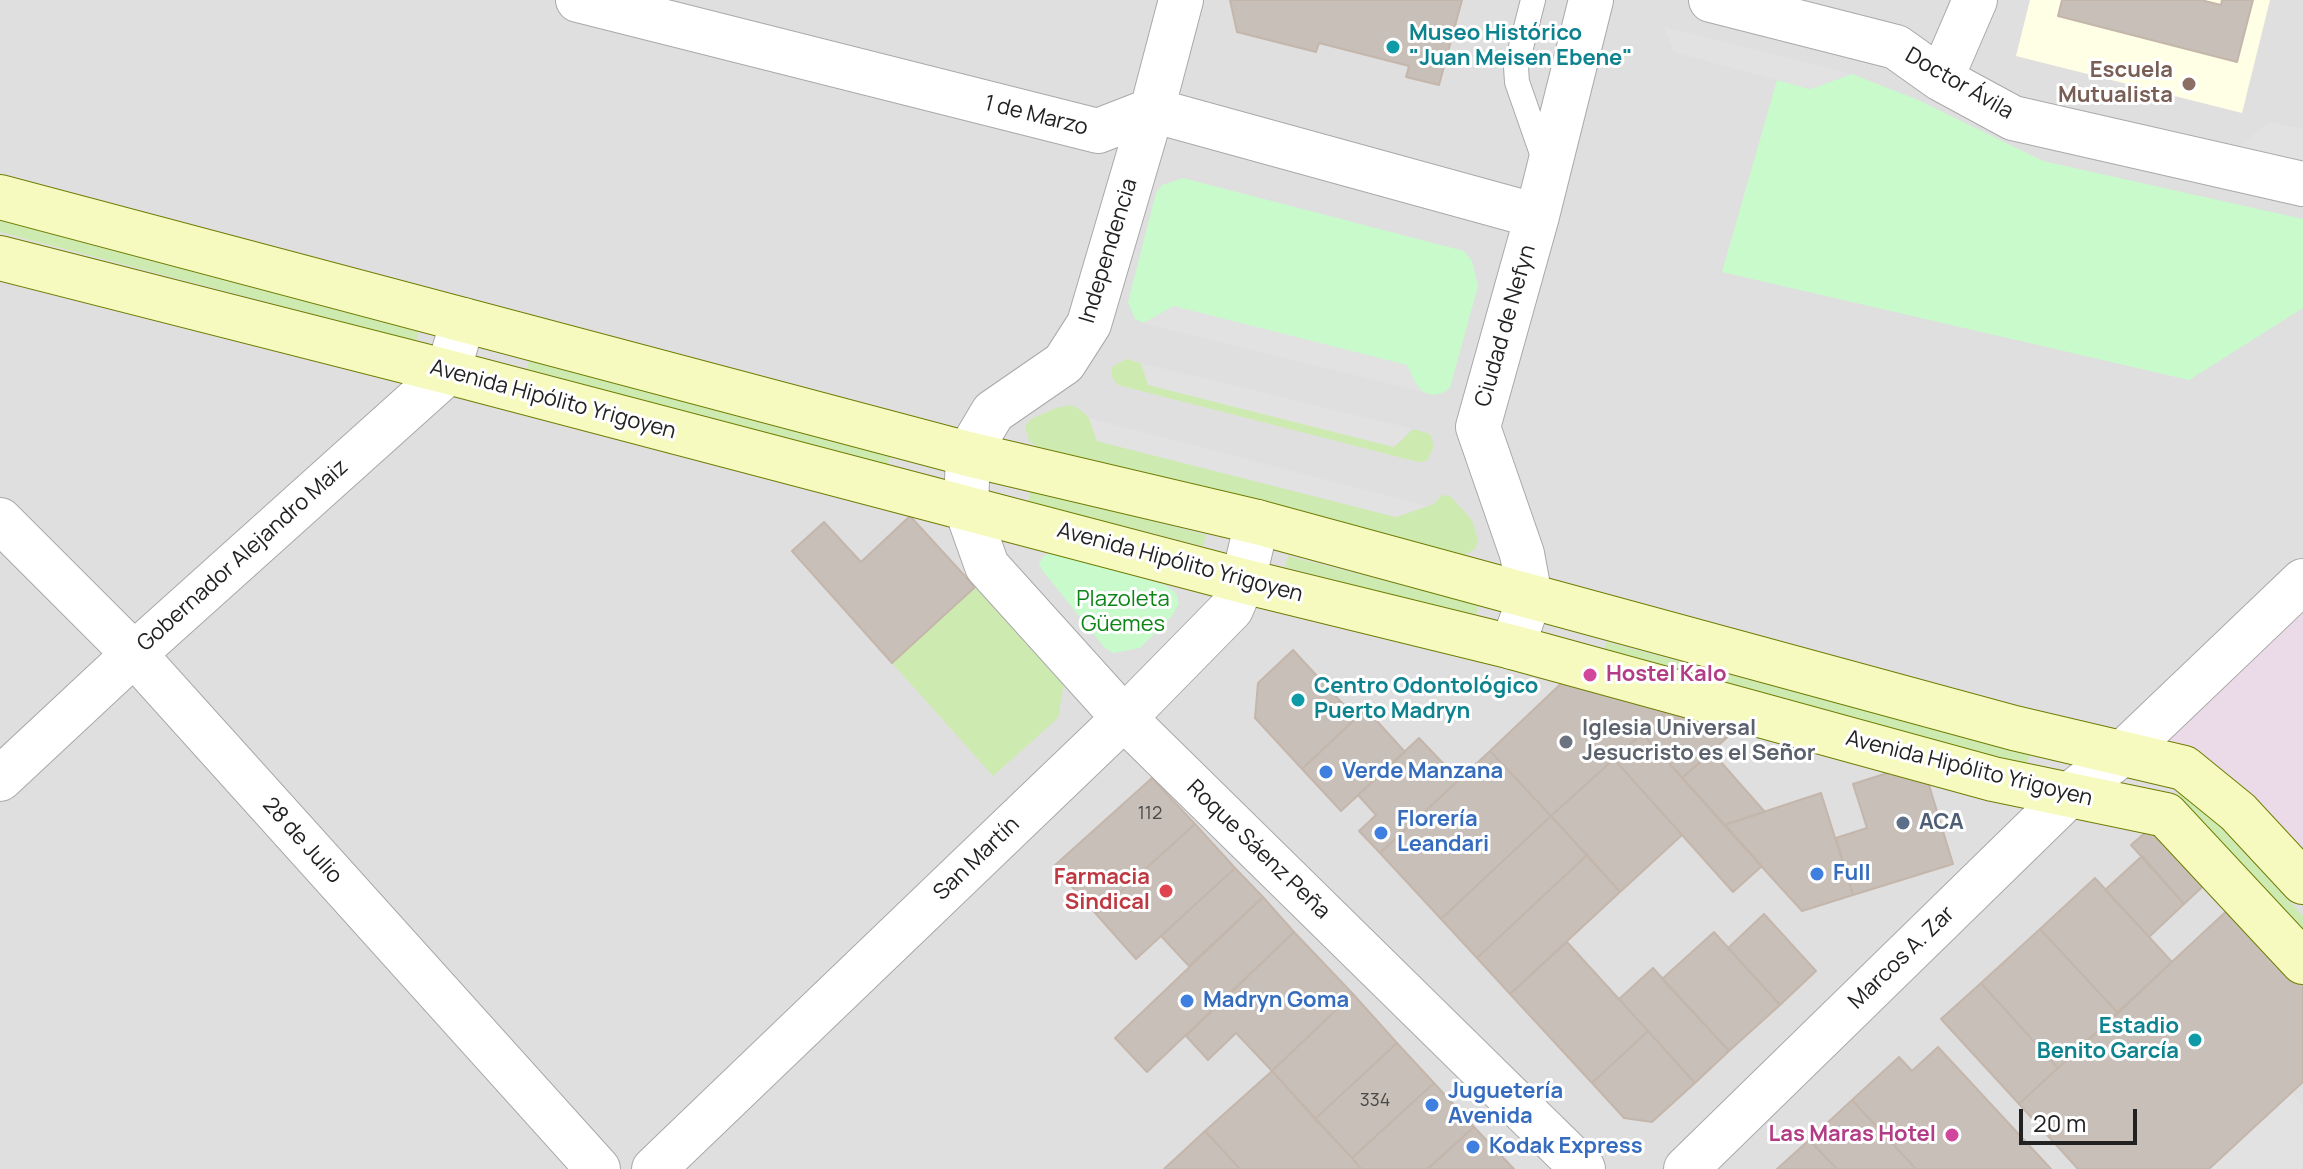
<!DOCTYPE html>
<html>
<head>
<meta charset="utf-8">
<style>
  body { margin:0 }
  #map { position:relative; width:2303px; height:1169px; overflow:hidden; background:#f2efe9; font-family:Manrope,sans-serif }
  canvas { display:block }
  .scale { position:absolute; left:2019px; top:1109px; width:118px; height:36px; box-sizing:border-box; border:4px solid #222; border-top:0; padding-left:10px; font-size:24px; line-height:28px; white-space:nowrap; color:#222; -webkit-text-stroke:6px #fff; paint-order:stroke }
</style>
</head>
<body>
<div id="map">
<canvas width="2303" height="1169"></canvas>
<div class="scale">20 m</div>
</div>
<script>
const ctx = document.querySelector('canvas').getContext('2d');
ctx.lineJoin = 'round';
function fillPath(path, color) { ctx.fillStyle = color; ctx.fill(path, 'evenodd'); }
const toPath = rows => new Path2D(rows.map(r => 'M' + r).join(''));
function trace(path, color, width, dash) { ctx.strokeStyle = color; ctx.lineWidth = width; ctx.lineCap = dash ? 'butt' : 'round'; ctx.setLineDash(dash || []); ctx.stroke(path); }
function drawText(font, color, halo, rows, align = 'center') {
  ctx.font = font + ' Manrope,sans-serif'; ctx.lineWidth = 6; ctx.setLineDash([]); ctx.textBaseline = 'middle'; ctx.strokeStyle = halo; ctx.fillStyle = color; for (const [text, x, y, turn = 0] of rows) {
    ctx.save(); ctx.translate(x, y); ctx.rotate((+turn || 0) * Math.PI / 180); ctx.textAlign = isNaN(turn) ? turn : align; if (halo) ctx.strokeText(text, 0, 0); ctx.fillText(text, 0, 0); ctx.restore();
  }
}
const residential = toPath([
  [0,0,2303,0,2303,581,2184,768,2303,882,2303,1169,0,1169]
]);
const industrial = toPath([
  [2303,581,2303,882,2238,812,2124,752]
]);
const education = toPath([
  [2030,0,2270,0,2242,113,2016,56]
]);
const grass = toPath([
  [0,220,419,329,416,341,0,232],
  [530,357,891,455,887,466,527,369],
  [1126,359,1141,363,1149,385,1394,447,1413,429,1430,434,1434,446,1427,461,1418,462,1118,385,1112,377,1112,367],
  [1071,405,1081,410,1089,418,1097,441,1396,517,1434,504,1442,495,1450,496,1472,520,1478,541,1475,549,1463,556,1039,448,1029,441,1025,426,1031,419,1056,408],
  [1031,490,1206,535,1203,546,1028,502],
  [1288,556,1479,605,1475,617,1285,567],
  [975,587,1064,683,1058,718,993,776,892,663],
  [1606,642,2030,754,2026,766,1603,654],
  [2184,787,2303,916,2303,938,2173,798]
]);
const park = toPath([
  [1852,74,1918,100,2043,161,2303,219,2303,308,2189,380,1722,272,1777,80,1810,89],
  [1183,178,1464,251,1472,261,1478,286,1450,388,1442,393,1433,395,1423,392,1416,384,1174,306,1153,319,1143,323,1135,319,1128,302,1156,193,1162,185],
  [1053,552,1165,585,1176,593,1179,604,1172,616,1140,648,1113,653,1104,647,1042,570,1039,563,1044,556]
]);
const parking = toPath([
  [1664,27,1852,74,1810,89,1674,52],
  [2271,122,2303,129,2303,165,2233,150],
  [1174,306,1407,365,1416,384,1423,392,1143,323],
  [1141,363,1413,429,1394,447,1148,385],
  [1089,418,1427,506,1396,517,1097,441],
  [2292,1092,2303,1105,2303,1169,2209,1169]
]);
const building = toPath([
  [1230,0,1462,0,1439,85,1406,77,1409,66,1319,43,1316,52,1237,32,1230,0],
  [2062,0,2201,0,2221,5,2222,0,2253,0,2237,62,2058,16,2062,0],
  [910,516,975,587,892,663,792,551,824,522,861,562,910,516],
  [1293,650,1356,718,1302,769,1255,718,1258,683,1293,650],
  [1568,677,1667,711,1551,816,1490,751,1568,677],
  [1366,709,1405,752,1341,811,1302,769,1366,709],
  [1667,711,1732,733,1682,778,1642,733,1667,711],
  [1642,733,1762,866,1733,892,1614,759,1642,733],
  [1419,738,1459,780,1380,853,1359,831,1376,815,1358,795,1419,738],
  [1490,751,1551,816,1441,919,1380,853,1490,751],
  [1712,752,1765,812,1724,825,1682,778,1712,752],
  [1614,759,1682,835,1620,892,1551,816,1614,759],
  [1922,762,1953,864,1853,895,1836,838,1867,828,1853,784,1922,762],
  [1152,778,1195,824,1096,914,1054,866,1152,778],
  [1821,793,1853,895,1802,911,1724,825,1821,793],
  [1551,816,1587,855,1477,958,1441,919,1551,816],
  [1195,824,1235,868,1136,959,1096,914,1195,824],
  [2173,829,2215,875,2184,904,2131,845,2146,832,2173,829],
  [1587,855,1620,892,1510,994,1477,958,1587,855],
  [2142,856,2184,904,2149,937,2105,890,2142,856],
  [1235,868,1263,897,1189,966,1161,936,1235,868],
  [2095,878,2172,962,2118,1013,2040,929,2095,878],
  [1263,897,1294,932,1147,1072,1115,1038,1263,897],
  [2232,906,2303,983,2303,1082,2209,1169,2078,1169,2019,1104,2232,906],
  [1764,914,1816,971,1780,1005,1728,948,1764,914],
  [2040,929,2118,1013,2058,1068,1981,983,2040,929],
  [1294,932,1353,994,1272,1071,1236,1033,1208,1060,1186,1036,1294,932],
  [1714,932,1780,1005,1729,1051,1662,979,1714,932],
  [1567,942,1648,1031,1592,1083,1510,994,1567,942],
  [1653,968,1729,1051,1695,1083,1619,999,1653,968],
  [1981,983,2058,1068,2019,1104,1941,1019,1981,983],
  [1353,994,1397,1043,1315,1119,1272,1071,1353,994],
  [1648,1031,1695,1083,1652,1122,1624,1118,1592,1083,1648,1031],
  [1397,1043,1434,1083,1352,1158,1315,1119,1397,1043],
  [1938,1047,2051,1169,1916,1169,1852,1100,1899,1057,1912,1071,1938,1047],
  [1272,1071,1352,1158,1361,1169,1240,1169,1205,1131,1272,1071],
  [1434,1083,1474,1127,1427,1169,1361,1169,1352,1158,1434,1083],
  [1852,1100,1916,1169,1837,1169,1809,1140,1852,1100],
  [1474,1127,1514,1169,1430,1169,1429,1168,1474,1127],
  [1205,1131,1240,1169,1164,1169,1205,1131],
  [1809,1140,1837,1169,1777,1169,1809,1140]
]);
const lane = toPath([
  [1533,0,1516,67,1517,82,1546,165]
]);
const street = toPath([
  [578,0,1098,131,1152,110,1537,216],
  [1181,0,1152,110,1089,324,1064,363,993,412,968,454,966,507,987,566,1124,718,1583,1169],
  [1711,0,1896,47,1941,79,2013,118,2303,184],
  [1941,79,1975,0],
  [0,520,134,654,598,1169],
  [1512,647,1530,597,1522,554,1478,427,1537,216,1591,0],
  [0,779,134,654,448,372,463,320],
  [654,1169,1124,718,1231,609,1243,581,1257,522],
  [1686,1169,2068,796,2124,752,2303,581]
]);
const secondary = toPath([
  [0,197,968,454,1257,522,2014,728,2184,768,2238,812,2303,882],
  [0,258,448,372,1243,581,1512,647,1993,779,2166,815,2303,962]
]);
const markers = [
  [1393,47,8,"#0f9aa8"],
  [2189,84,8,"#8d6e63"],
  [1590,675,8,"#d1479c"],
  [1298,700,8,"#0f9aa8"],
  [1566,742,8,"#6b7280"],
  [1326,772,8,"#3f7fe0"],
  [1903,823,8,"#5c6f8a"],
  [1381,833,8,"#3f7fe0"],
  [1817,874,8,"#3f7fe0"],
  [1166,891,8,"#e0444e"],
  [1187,1001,8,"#3f7fe0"],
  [2195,1040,8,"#0f9aa8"],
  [1432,1105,8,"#3f7fe0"],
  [1952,1135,8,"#d1479c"],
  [1473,1147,8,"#3f7fe0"]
];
const numberNames = [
  ["112",1150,814],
  ["334",1375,1101]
];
const cultureNames = [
  ["Museo Histórico",1409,34],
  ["\"Juan Meisen Ebene\"",1409,59],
  ["Centro Odontológico",1314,687],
  ["Puerto Madryn",1314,712],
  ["Estadio",2179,1027,"right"],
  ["Benito García",2179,1052,"right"]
];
const educationNames = [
  ["Escuela",2173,71],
  ["Mutualista",2173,96]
];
const streetNames = [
  ["Doctor Ávila",1959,84,30],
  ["1 de Marzo",1036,116,14],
  ["Independencia",1109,251,-73],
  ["Ciudad de Nefyn",1506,326,-74],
  ["Avenida Hipólito Yrigoyen",553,400,15],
  ["Gobernador Alejandro Maiz",243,556,-42],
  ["Avenida Hipólito Yrigoyen",1180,563,15],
  ["Avenida Hipólito Yrigoyen",1969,769,14],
  ["28 de Julio",302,841,48],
  ["Roque Sáenz Peña",1258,850,44],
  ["San Martín",977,859,-44],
  ["Marcos A. Zar",1902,958,-44]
];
const parkNames = [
  ["Plazoleta",1123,600],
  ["Güemes",1123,625]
];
const hotelNames = [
  ["Hostel Kalo",1606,675],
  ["Las Maras Hotel",1936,1135,"right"]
];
const worshipNames = [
  ["Iglesia Universal",1582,729],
  ["Jesucristo es el Señor",1582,754]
];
const shopNames = [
  ["Verde Manzana",1342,772],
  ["Florería",1397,820],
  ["Leandari",1397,845],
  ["Full",1833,874],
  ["Madryn Goma",1203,1001],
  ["Juguetería",1448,1092],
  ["Avenida",1448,1117],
  ["Kodak Express",1489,1147]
];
const serviceNames = [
  ["ACA",1919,823]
];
const healthNames = [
  ["Farmacia",1150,878],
  ["Sindical",1150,903]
];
fillPath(residential, '#e0dfdf');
fillPath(industrial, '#ebdbe8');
fillPath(education, '#ffffe5');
fillPath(grass, '#cdebb0');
fillPath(park, '#c8facc');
fillPath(parking, '#e2e2e2');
fillPath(building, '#c7bfb8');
trace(building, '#c4b6ab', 2);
trace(lane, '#a9a9a9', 26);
trace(street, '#a9a9a9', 46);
trace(secondary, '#707d05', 46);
trace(lane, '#fff', 24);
trace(street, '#fff', 44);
trace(secondary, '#f7fabf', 44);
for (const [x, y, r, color] of markers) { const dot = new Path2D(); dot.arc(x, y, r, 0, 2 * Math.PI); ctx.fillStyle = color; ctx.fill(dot); trace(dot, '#fff', 3); }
drawText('18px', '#4b4948', null, numberNames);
drawText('bold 22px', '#0d838f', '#fff', cultureNames, 'left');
drawText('bold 22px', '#785e54', '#fff', educationNames, 'right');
drawText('22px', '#222', '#fff', streetNames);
drawText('22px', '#0c8416', '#fff', parkNames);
drawText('bold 22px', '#b23c85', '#fff', hotelNames, 'left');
drawText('bold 22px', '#5b616d', '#fff', worshipNames, 'left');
drawText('bold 22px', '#366cbe', '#fff', shopNames, 'left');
drawText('bold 22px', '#4e5e75', '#fff', serviceNames, 'left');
drawText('bold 22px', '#be3a42', '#fff', healthNames, 'right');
</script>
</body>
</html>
